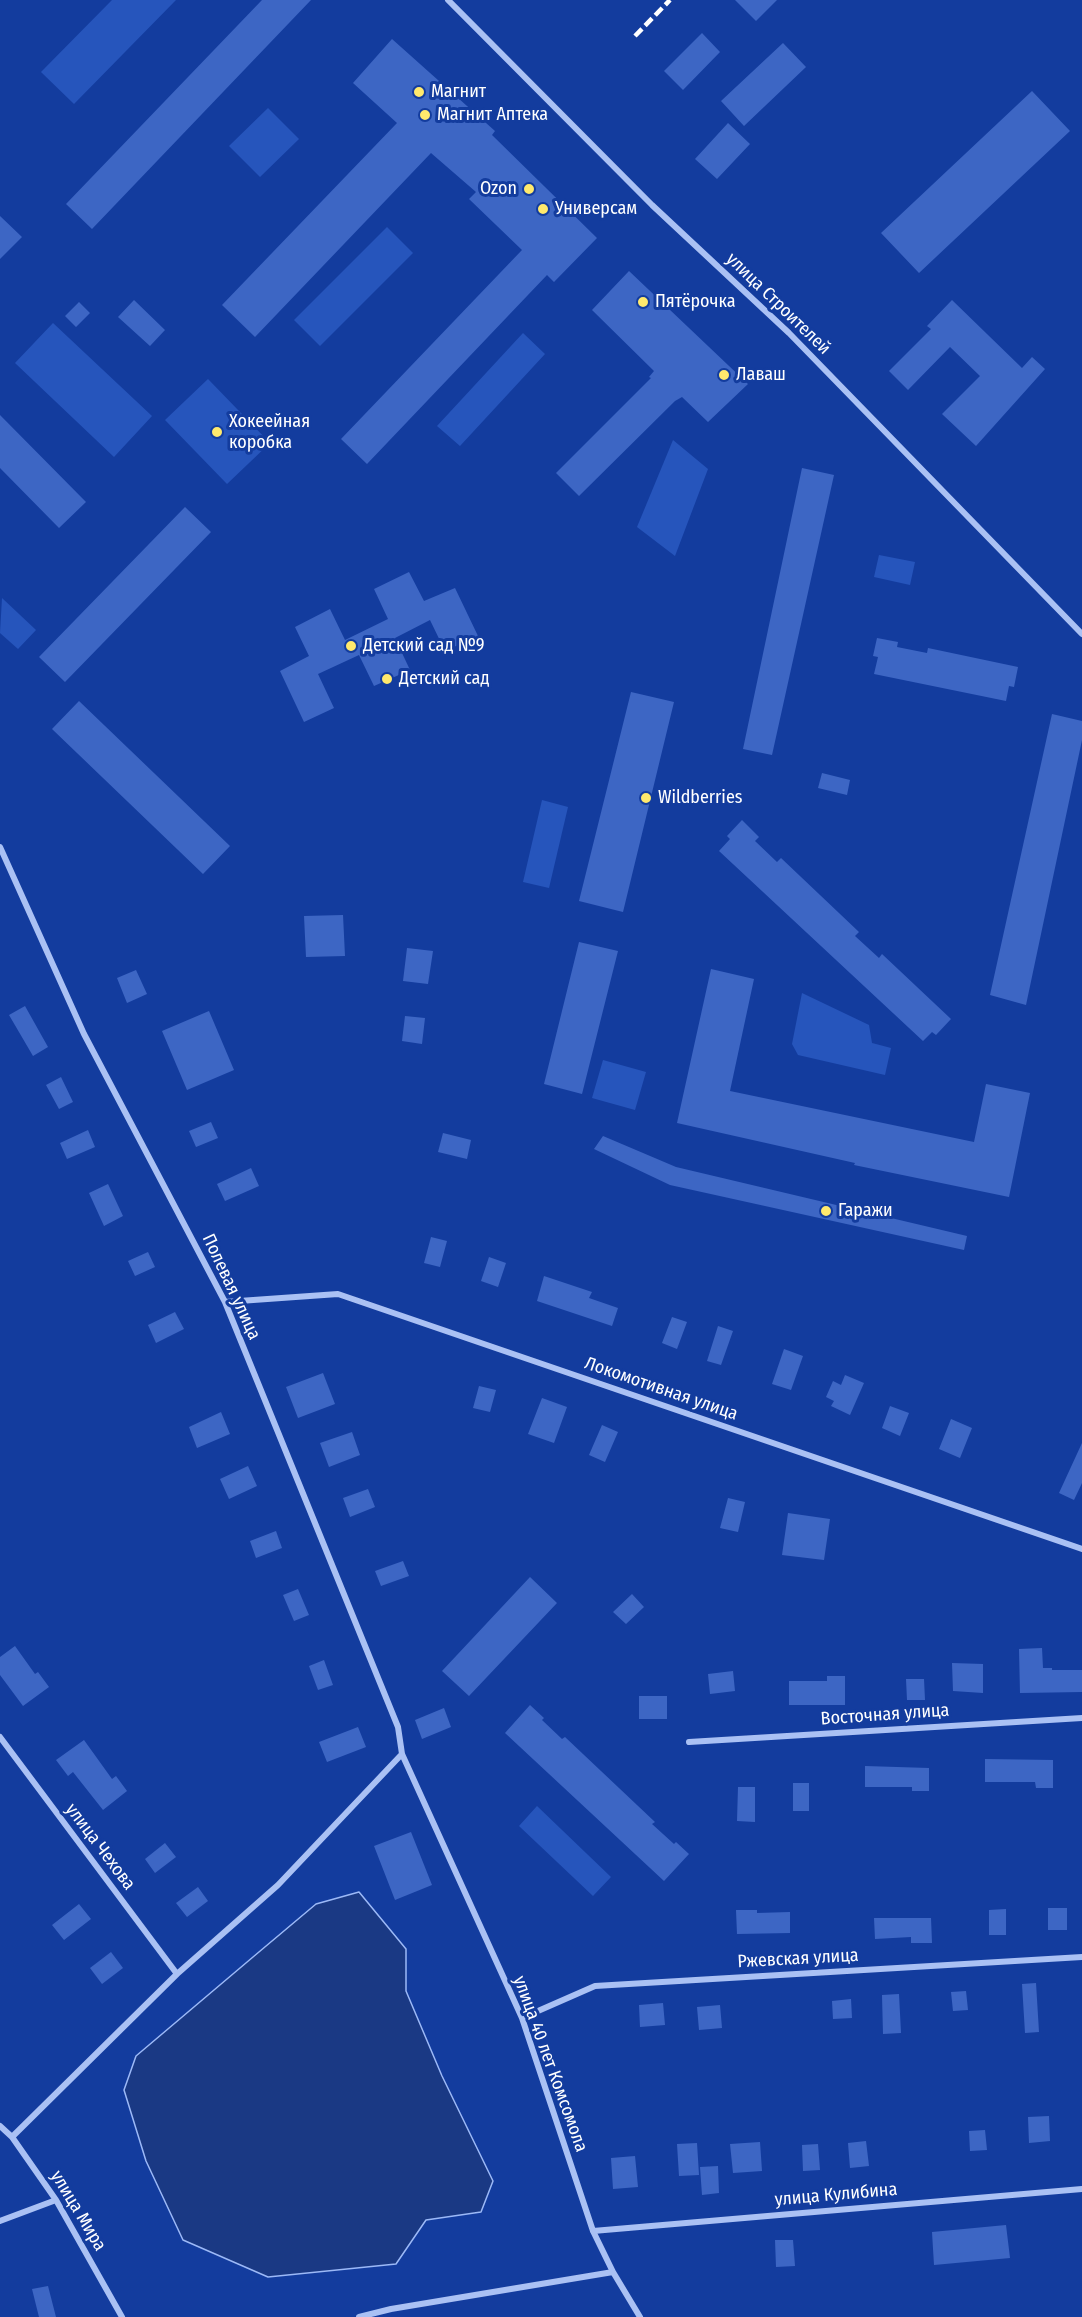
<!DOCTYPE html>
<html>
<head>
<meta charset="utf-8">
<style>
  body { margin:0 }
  canvas { display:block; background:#133c9e }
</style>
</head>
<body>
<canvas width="1082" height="2317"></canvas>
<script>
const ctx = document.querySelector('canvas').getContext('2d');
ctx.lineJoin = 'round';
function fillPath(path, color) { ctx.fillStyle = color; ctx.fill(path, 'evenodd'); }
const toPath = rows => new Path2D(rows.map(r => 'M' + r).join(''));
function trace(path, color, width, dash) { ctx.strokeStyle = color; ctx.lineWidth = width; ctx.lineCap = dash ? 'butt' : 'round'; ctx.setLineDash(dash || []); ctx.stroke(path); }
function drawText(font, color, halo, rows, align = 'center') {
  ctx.font = font + ' "Fira Sans Condensed",sans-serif'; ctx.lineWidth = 6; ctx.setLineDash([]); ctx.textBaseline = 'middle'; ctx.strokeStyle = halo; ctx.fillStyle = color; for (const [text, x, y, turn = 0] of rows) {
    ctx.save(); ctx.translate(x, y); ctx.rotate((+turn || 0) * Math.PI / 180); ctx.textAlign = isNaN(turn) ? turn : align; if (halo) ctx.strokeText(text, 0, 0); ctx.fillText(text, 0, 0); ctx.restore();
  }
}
const green = toPath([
  [112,0,176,0,74,104,41,72],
  [268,108,299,139,260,177,229,146],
  [387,227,413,253,320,346,294,320],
  [53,323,152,416,114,457,15,363],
  [523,333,545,354,460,446,437,426],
  [208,379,270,443,227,484,165,420],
  [673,440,708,469,675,556,637,527],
  [879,555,915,562,910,585,874,577],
  [2,598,36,630,18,649,0,633],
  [542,800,568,807,549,888,523,882],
  [802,993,869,1025,872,1043,891,1048,885,1075,798,1055,792,1044],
  [603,1060,646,1072,635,1110,592,1098],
  [537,1806,611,1877,593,1896,519,1826]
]);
const water = toPath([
  [359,1892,406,1949,406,1991,442,2076,493,2181,481,2212,426,2220,396,2264,268,2277,183,2240,146,2161,124,2090,136,2056,253,1957,316,1904,359,1892]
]);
const building = toPath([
  [262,0,311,0,92,229,66,204],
  [735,0,777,0,756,21],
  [702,33,720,52,683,90,664,71],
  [392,39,495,131,492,135,597,238,554,282,547,275,367,464,341,439,522,250,469,199,476,192,431,153,255,337,222,305,397,123,353,83],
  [783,43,806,67,744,126,721,101],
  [1032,91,1070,131,919,273,881,233],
  [728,123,750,144,717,179,695,159],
  [0,216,22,237,0,259],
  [629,271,748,384,708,422,682,397,675,401,579,496,556,473,651,378,649,377,654,371,592,310],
  [134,300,165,330,150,346,118,317],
  [952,300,1022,368,1032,357,1045,369,976,446,942,414,980,376,950,347,908,390,889,371,931,329,927,326],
  [79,302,90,313,76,327,65,316],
  [0,415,86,502,59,528,0,468],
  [802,468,834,475,772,755,743,749],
  [185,507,211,532,65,682,39,657],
  [409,572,424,601,455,588,478,636,445,651,430,620,395,638,410,670,374,686,359,655,318,674,334,708,304,722,280,671,309,656,295,627,330,609,345,640,388,619,374,589],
  [877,638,898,642,897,647,927,653,928,648,1018,667,1014,687,1009,686,1006,701,874,674,878,657,873,656],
  [631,692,674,702,623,912,579,901],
  [79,701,230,846,203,874,52,729],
  [1052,714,1082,721,1082,740,1026,1005,990,995],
  [822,773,850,780,847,795,818,788],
  [742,820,759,837,755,841,777,862,781,858,859,932,855,936,879,958,882,954,951,1019,936,1035,932,1032,923,1041,719,851,730,839,727,836],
  [343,915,345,956,306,957,304,916],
  [579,942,618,951,582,1094,544,1084],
  [407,948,433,951,428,984,403,981],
  [711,969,754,979,730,1091,974,1142,986,1084,1030,1093,1009,1197,854,1165,855,1163,677,1123],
  [136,970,147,994,127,1003,117,978],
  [25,1006,48,1047,33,1056,9,1015],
  [209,1011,234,1070,187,1090,162,1031],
  [405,1016,425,1018,422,1044,402,1041],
  [61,1077,73,1102,59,1109,46,1085],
  [211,1122,218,1138,196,1147,189,1131],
  [88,1130,95,1147,67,1159,60,1143],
  [443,1133,471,1140,467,1159,438,1152],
  [603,1136,676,1167,967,1236,964,1250,670,1185,594,1149],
  [251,1168,259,1186,225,1201,217,1184],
  [108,1184,123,1216,104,1226,89,1193],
  [431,1237,447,1241,440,1267,424,1263],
  [148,1252,155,1267,135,1276,128,1261],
  [489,1257,506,1263,498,1287,481,1281],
  [544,1276,592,1292,589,1298,618,1308,612,1326,537,1301],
  [175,1312,184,1329,156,1343,148,1325],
  [672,1317,687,1322,677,1349,662,1343],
  [718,1326,733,1331,721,1365,707,1361],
  [784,1349,803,1356,791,1390,772,1384],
  [323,1373,335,1404,298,1418,286,1387],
  [845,1375,864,1383,850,1415,831,1406,834,1401,826,1397,833,1381,841,1385],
  [479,1386,496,1390,490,1412,473,1408],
  [542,1398,567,1407,554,1443,528,1434],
  [890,1406,909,1413,900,1436,882,1428],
  [221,1412,230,1434,197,1448,189,1427],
  [951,1419,972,1428,960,1458,939,1449],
  [602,1425,618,1432,605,1462,589,1455],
  [352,1432,360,1455,329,1467,320,1443],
  [1082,1443,1082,1483,1074,1500,1059,1493],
  [248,1466,257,1486,229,1499,220,1479],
  [368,1489,375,1507,350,1517,343,1498],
  [728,1498,745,1502,738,1532,720,1528],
  [788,1513,830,1519,824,1560,782,1555],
  [276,1531,282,1548,256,1558,250,1541],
  [403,1561,409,1576,381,1586,375,1571],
  [530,1577,557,1603,469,1696,442,1671],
  [298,1589,309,1615,294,1621,283,1595],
  [632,1594,644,1607,626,1624,613,1612],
  [15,1646,35,1674,38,1672,49,1687,23,1706,0,1675,0,1657],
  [1042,1648,1043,1668,1052,1668,1052,1670,1082,1670,1082,1692,1020,1693,1019,1649],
  [324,1660,333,1685,318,1690,309,1666],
  [952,1663,983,1664,983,1693,953,1691],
  [733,1671,735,1691,710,1694,708,1674],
  [827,1676,845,1676,845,1705,789,1705,789,1681,827,1681],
  [906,1679,924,1679,925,1700,907,1700],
  [639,1696,667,1696,667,1719,639,1719],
  [530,1705,544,1718,542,1720,562,1739,565,1737,655,1822,652,1824,674,1844,676,1842,689,1854,664,1881,505,1733],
  [444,1708,451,1727,422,1739,415,1720],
  [358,1727,366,1747,327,1762,319,1742],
  [84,1740,112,1779,116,1776,127,1791,103,1810,73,1772,68,1776,56,1760],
  [985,1759,1053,1760,1053,1788,1036,1788,1035,1782,985,1782],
  [865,1766,929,1768,929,1791,912,1791,912,1787,865,1787],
  [793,1783,809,1783,809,1811,793,1811],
  [738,1787,755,1787,755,1822,737,1821],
  [411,1832,432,1885,395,1900,374,1846],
  [165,1843,176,1857,155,1873,145,1859],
  [198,1887,208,1901,187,1917,176,1903],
  [79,1904,91,1919,64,1940,52,1925],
  [1048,1908,1067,1908,1067,1930,1048,1930],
  [1006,1909,1006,1935,989,1935,989,1910],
  [736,1910,757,1910,757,1913,790,1912,790,1933,737,1934],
  [874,1918,931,1918,932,1943,911,1943,911,1937,875,1939],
  [111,1952,123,1968,102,1984,90,1968],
  [1036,1983,1039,2032,1025,2033,1022,1984],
  [966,1991,968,2010,953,2011,951,1992],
  [899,1994,901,2033,883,2034,882,1995],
  [851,1999,852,2018,833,2019,832,2001],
  [663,2003,665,2025,640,2027,639,2005],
  [720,2005,722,2028,699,2030,697,2007],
  [1049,2116,1050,2141,1029,2143,1028,2117],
  [985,2130,987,2150,970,2151,969,2131],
  [866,2141,869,2166,850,2168,848,2143],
  [760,2142,762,2171,733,2173,730,2144],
  [697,2143,699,2175,679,2176,677,2144],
  [818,2144,820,2170,803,2171,802,2145],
  [635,2156,638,2187,613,2189,611,2158],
  [718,2166,719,2193,702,2195,700,2167],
  [1006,2225,1010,2258,934,2265,932,2232],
  [775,2240,793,2240,795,2266,776,2267],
  [48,2286,56,2317,39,2317,32,2289]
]);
const street = toPath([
  [448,0,652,205,789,333,1082,634],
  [0,847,84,1034,225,1302,398,1727,402,1754,522,2018,593,2231,613,2272,640,2317],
  [225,1302,338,1294,1082,1549],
  [0,1737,177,1974],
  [689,1742,1082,1718],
  [522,2018,595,1986,1082,1957],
  [0,2126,12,2137,56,2200,122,2317],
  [12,2137,177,1974,278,1885,402,1754],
  [0,2221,56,2200],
  [593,2231,1082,2189],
  [359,2317,391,2309,613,2272]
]);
const rail = toPath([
  [635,36,670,0]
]);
const markers = [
  [419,92,6,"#ffe96d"],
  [425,115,6,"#ffe96d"],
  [529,189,6,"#ffe96d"],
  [543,209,6,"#ffe96d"],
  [643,302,6,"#ffe96d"],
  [724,375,6,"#ffe96d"],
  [217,432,6,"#ffe96d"],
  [351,646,6,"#ffe96d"],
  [387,679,6,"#ffe96d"],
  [646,798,6,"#ffe96d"],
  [826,1211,6,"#ffe96d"]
];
const poiNames = [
  ["Магнит",431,92],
  ["Магнит Аптека",437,115],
  ["Ozon",517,189,"right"],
  ["Универсам",555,209],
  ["Пятёрочка",655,302],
  ["Лаваш",736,375],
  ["Хокеейная",229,422],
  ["коробка",229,443],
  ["Детский сад №9",363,646],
  ["Детский сад",399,679],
  ["Wildberries",658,798],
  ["Гаражи",838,1211]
];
const streetNames = [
  ["улица Строителей",778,304,44],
  ["Полевая улица",231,1287,65],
  ["Локомотивная улица",661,1389,19],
  ["Восточная улица",885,1715,-4],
  ["улица Чехова",100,1847,53],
  ["Ржевская улица",798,1959,-3],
  ["улица 40 лет Комсомола",550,2064,70],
  ["улица Кулибина",836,2195,-5],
  ["улица Мира",78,2211,59]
];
fillPath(green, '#2655bc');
fillPath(water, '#1a3984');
trace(water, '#9cb9f7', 1.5);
fillPath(building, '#3d66c4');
trace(street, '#aac1f4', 6);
trace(rail, '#fff', 4.5, [10, 4.5]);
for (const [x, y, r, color] of markers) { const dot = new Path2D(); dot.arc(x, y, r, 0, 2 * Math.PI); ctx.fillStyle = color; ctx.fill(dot); trace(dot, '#133c9e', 2); }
drawText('18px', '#fff', '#133c9e', poiNames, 'left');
drawText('18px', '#fff', '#133c9e', streetNames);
</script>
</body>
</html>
